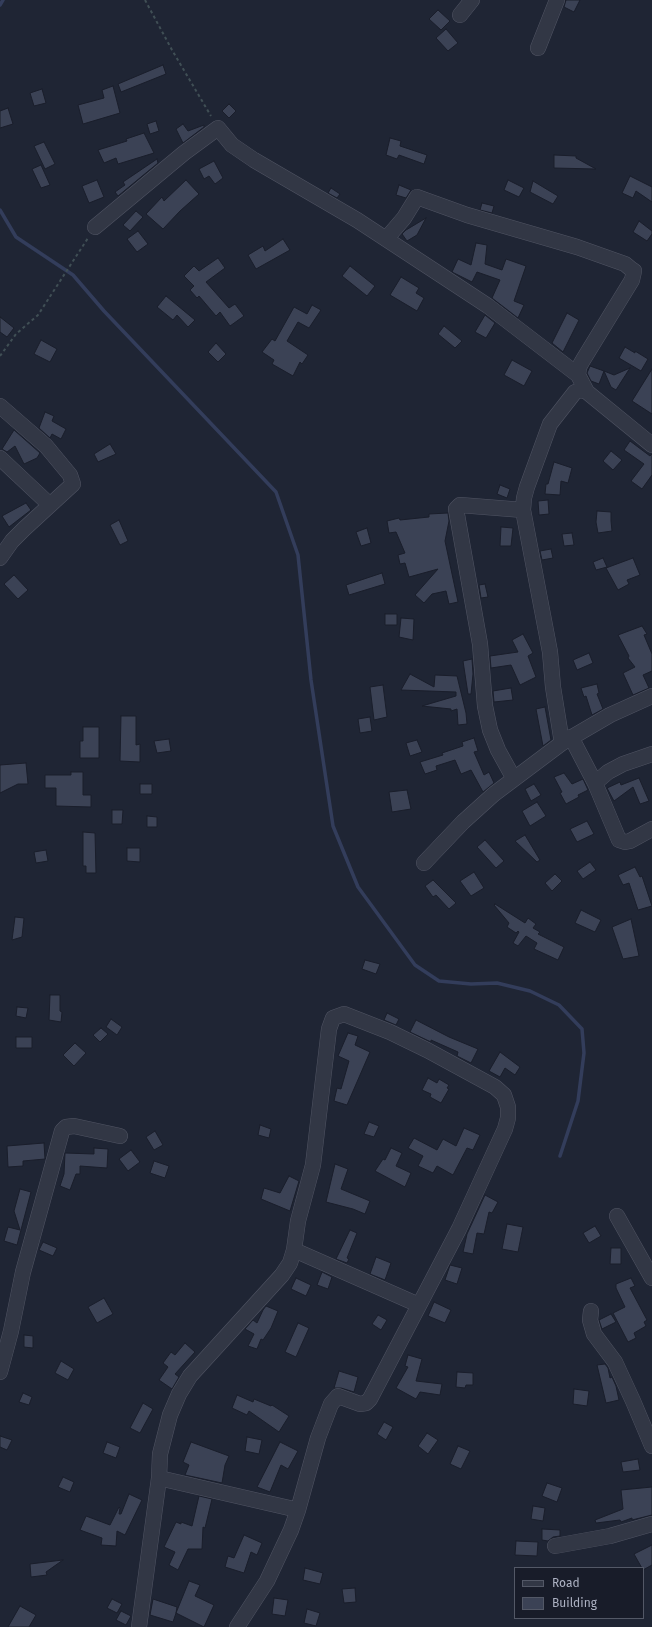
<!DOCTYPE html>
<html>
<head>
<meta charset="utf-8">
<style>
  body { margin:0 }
  #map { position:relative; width:652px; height:1627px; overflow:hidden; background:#1f2534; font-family:"Fira Sans",sans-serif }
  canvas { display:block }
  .legend { position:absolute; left:514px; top:1567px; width:130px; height:52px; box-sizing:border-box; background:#181c29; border:1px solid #535866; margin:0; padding:5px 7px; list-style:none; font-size:12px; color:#acb1c2 }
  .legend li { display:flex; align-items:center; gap:8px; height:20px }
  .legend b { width:20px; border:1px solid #535866 }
</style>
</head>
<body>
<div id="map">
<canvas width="652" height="1627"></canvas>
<ul class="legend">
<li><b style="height:5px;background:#323745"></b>Road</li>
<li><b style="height:11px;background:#3b4255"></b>Building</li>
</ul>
</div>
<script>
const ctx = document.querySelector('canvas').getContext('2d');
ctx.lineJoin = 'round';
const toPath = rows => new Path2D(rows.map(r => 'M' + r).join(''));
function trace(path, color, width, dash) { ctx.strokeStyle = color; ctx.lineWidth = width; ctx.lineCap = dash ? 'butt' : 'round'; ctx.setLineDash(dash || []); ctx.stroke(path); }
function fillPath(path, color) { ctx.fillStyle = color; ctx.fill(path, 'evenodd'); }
const stream = toPath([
  [0,5,3,0],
  [0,210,16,237,73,275,104,311,276,492,298,555,311,680,333,826,358,887,415,965,439,981,471,984,497,983,530,991,559,1005,582,1029,584,1053,578,1101,560,1156]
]);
const building = toPath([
  [566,0,580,0,574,12,564,7,566,0],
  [438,10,450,21,441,30,429,19,438,10],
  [446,29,458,43,448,51,436,38,446,29],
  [163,65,166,74,121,92,118,84,163,65],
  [113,86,120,113,83,124,78,105,104,98,102,90,113,86],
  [42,89,46,103,34,106,30,93,42,89],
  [229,104,236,111,229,118,222,111,229,104],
  [8,108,13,124,0,128,0,111,8,108],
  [156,121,159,131,150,134,147,124,156,121],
  [183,124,188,131,204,125,204,127,183,143,176,129,183,124],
  [144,133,154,153,118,164,116,158,104,163,98,150,127,141,126,139,144,133],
  [390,138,401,141,400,146,427,155,424,164,399,155,397,159,386,155,390,138],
  [44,142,55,164,45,169,34,146,44,142],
  [554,155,576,156,576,158,596,169,554,168,554,155],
  [157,159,158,163,118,196,115,192,125,185,123,182,157,159],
  [214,161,223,178,215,184,209,176,204,179,199,169,214,161],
  [41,165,50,185,41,188,32,169,41,165],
  [630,176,652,187,652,202,636,191,633,198,622,193,630,176],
  [97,180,104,197,89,203,82,186,97,180],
  [186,180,199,194,180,211,163,229,146,214,162,197,164,201,186,180],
  [508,180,524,188,519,197,504,190,508,180],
  [533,181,558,196,553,204,530,192,533,181],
  [399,185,411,190,406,198,396,195,399,185],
  [331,188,340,194,337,198,328,193,331,188],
  [482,203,494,206,492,213,480,210,482,203],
  [136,211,143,217,130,231,123,225,136,211],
  [426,218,417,235,407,241,402,234,406,230,426,218],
  [639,221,652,231,652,234,647,241,633,232,639,221],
  [138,231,148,244,137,252,127,239,138,231],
  [283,239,290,250,256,269,248,255,263,246,265,251,283,239],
  [476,243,487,245,485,264,502,270,506,259,526,266,514,301,524,305,518,318,492,298,500,280,477,272,472,282,452,272,458,259,471,265,476,243],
  [218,258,225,268,206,282,229,308,235,304,244,316,230,326,220,312,216,316,199,296,197,298,190,290,194,286,184,276,194,266,199,271,218,258],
  [350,266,375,286,367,296,342,276,350,266],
  [401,277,419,288,416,293,424,298,417,311,390,295,401,277],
  [166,296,195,320,188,327,177,315,173,320,157,307,166,296],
  [312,305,321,310,309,328,298,322,287,341,308,355,302,364,300,362,293,376,272,364,274,360,262,352,272,339,275,341,294,307,307,314,312,305],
  [567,313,579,320,563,352,552,343,567,313],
  [485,315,495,323,486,338,475,332,485,315],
  [0,317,14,328,7,337,0,332,0,317],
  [444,326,462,341,455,348,438,334,444,326],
  [41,340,57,349,50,362,34,354,41,340],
  [216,343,226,354,218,362,208,352,216,343],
  [625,347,635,353,635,351,648,359,641,371,619,358,625,347],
  [512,360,532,371,524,386,504,375,512,360],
  [590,366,604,371,599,384,591,381,587,373,590,366],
  [630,368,616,390,611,387,604,371,614,375,630,368],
  [652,369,652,414,632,401,652,369],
  [45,412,54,416,52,421,66,429,61,439,52,434,50,438,39,428,45,412],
  [14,430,40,453,37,458,24,464,15,446,7,452,2,449,14,430],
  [630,441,650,456,652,454,652,475,642,489,631,481,644,464,624,450,630,441],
  [110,444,116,454,98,462,94,454,110,444],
  [611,451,622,460,613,470,603,461,611,451],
  [554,462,572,468,568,483,561,481,560,495,545,494,546,484,548,484,554,462],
  [500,485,510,489,507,498,497,494,500,485],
  [548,500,549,514,539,515,538,501,548,500],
  [26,503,31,510,9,527,2,516,26,503],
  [597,511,611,512,611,521,612,531,598,533,596,522,597,511],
  [448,513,449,521,445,541,458,602,449,604,446,591,432,594,424,603,415,595,438,569,409,577,405,563,400,564,398,555,405,553,396,532,389,533,387,521,399,518,400,520,429,517,429,514,448,513],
  [119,520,128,541,120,545,110,525,119,520],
  [501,527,513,528,511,546,500,546,501,527],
  [367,528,371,543,361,546,356,532,367,528],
  [572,533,574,545,564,546,562,534,572,533],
  [551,549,553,558,542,560,540,551,551,549],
  [603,558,607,567,596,570,593,562,603,558],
  [633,558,640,575,627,580,629,584,618,590,606,568,633,558],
  [382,573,385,584,349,595,346,585,382,573],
  [14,575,28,590,18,599,4,584,14,575],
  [485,584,488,597,481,598,479,585,485,584],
  [385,614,397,614,397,625,385,625,385,614],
  [401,618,414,619,413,640,399,637,401,618],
  [642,626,647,634,644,635,652,654,652,671,643,675,649,688,633,695,623,673,635,667,628,658,629,656,618,635,642,626],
  [523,634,533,653,528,656,536,677,520,685,511,665,491,668,490,656,518,652,512,640,523,634],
  [589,653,593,663,577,670,573,660,589,653],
  [472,659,473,674,471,694,468,694,463,661,472,659],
  [410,674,434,687,435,675,457,676,466,713,467,724,458,725,457,709,451,711,451,709,422,706,456,696,456,692,401,690,410,674],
  [597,684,599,693,597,694,603,709,592,715,586,696,584,697,581,688,597,684],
  [383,685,387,717,374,720,370,687,383,685],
  [511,688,513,700,494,702,493,691,511,688],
  [545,707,551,740,543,746,536,709,545,707],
  [121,716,136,716,136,745,140,744,140,762,120,761,121,716],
  [370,717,372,731,360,733,358,719,370,717],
  [83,727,99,727,99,758,80,758,80,741,83,741,83,727],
  [474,738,478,751,474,752,484,775,489,772,494,783,483,792,471,770,461,774,455,760,436,766,437,770,425,774,420,762,443,755,442,753,463,746,462,742,474,738],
  [169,739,171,751,157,753,154,741,169,739],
  [417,740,422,752,410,756,406,743,417,740],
  [26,763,28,784,18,784,0,793,0,765,26,763],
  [71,772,83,772,83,795,91,795,91,807,56,806,56,788,45,788,45,775,71,775,71,772],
  [564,773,572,784,583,779,588,790,578,795,579,797,566,804,560,793,562,792,554,777,564,773],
  [639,778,649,801,640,804,633,787,614,801,607,788,620,782,621,785,639,778],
  [140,784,152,784,152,794,140,794,140,784],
  [534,784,541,795,531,801,525,789,534,784],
  [407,790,411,809,392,812,389,792,407,790],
  [537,802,546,816,530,826,522,811,537,802],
  [112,810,123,810,122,824,112,824,112,810],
  [147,816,157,817,157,827,147,827,147,816],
  [587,821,594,834,577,842,570,829,587,821],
  [83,832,95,833,96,873,86,873,86,866,83,866,83,832],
  [525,835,540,860,537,862,515,841,525,835],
  [485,840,504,861,496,868,477,847,485,840],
  [127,848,140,848,140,862,127,861,127,848],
  [46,850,48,861,36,863,34,852,46,850],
  [590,862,596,870,583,879,577,871,590,862],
  [635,867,640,877,642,876,652,906,638,910,629,883,623,885,618,875,635,867],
  [474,872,484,888,471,896,460,881,474,872],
  [555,874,562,881,552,891,545,883,555,874],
  [433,880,456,903,449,909,436,895,433,897,425,886,433,880],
  [495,904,525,923,528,918,536,924,533,928,540,932,538,934,564,947,558,960,534,949,537,943,526,936,518,946,513,943,519,932,518,931,516,933,507,927,509,923,494,905,495,904],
  [581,910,601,920,595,932,575,923,581,910],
  [15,917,24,918,22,937,12,940,15,917],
  [631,919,639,956,623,959,612,927,631,919],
  [365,960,380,964,376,974,362,969,365,960],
  [50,995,60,995,60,1011,62,1012,61,1022,49,1020,50,995],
  [17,1007,28,1008,26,1018,16,1016,17,1007],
  [387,1013,399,1019,396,1025,384,1020,387,1013],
  [111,1019,122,1027,117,1035,106,1027,111,1019],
  [416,1020,449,1037,478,1049,471,1063,457,1056,458,1052,431,1040,431,1042,410,1032,416,1020],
  [101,1028,108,1034,100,1042,93,1035,101,1028],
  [348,1033,358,1036,355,1045,370,1052,347,1105,334,1101,337,1088,341,1089,349,1061,338,1056,348,1033],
  [16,1037,32,1037,32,1048,16,1048,16,1037],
  [75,1043,86,1053,74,1066,63,1055,75,1043],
  [500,1052,520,1067,515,1075,505,1068,500,1077,489,1071,500,1052],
  [428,1078,437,1083,439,1079,449,1085,447,1088,449,1089,441,1103,430,1097,431,1094,422,1090,428,1078],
  [369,1122,379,1126,374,1137,364,1134,369,1122],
  [260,1125,271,1129,269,1138,258,1135,260,1125],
  [464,1128,480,1135,473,1150,467,1148,453,1175,437,1166,433,1173,418,1166,423,1156,408,1148,414,1138,437,1150,443,1139,456,1146,464,1128],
  [155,1131,163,1145,154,1150,146,1137,155,1131],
  [44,1143,45,1159,23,1161,23,1166,8,1167,7,1146,44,1143],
  [94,1148,108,1149,107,1168,80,1166,80,1174,76,1174,70,1190,60,1186,64,1174,65,1153,94,1154,94,1148],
  [391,1148,402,1153,396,1166,411,1173,405,1187,375,1171,383,1159,385,1160,391,1148],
  [131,1150,140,1162,128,1171,119,1159,131,1150],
  [154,1161,169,1166,165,1178,150,1173,154,1161],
  [335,1164,348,1169,341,1189,370,1201,365,1214,353,1209,326,1202,335,1164],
  [289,1176,299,1181,290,1211,261,1199,264,1188,280,1193,289,1176],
  [20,1189,31,1192,17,1245,4,1241,8,1227,20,1230,14,1211,20,1189],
  [485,1195,498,1202,492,1213,489,1212,484,1234,477,1233,473,1254,463,1252,467,1234,485,1195],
  [507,1224,523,1227,518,1252,502,1249,507,1224],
  [595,1226,601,1236,589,1243,583,1233,595,1226],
  [350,1230,357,1233,347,1258,349,1259,347,1263,336,1259,350,1230],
  [43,1242,57,1248,53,1256,39,1250,43,1242],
  [611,1248,621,1248,621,1264,610,1264,611,1248],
  [376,1257,391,1263,385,1280,370,1274,376,1257],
  [450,1265,462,1268,457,1284,445,1280,450,1265],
  [322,1272,332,1277,328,1289,317,1285,322,1272],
  [296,1278,311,1285,306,1296,291,1289,296,1278],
  [631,1278,635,1286,630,1288,647,1320,644,1322,646,1326,634,1333,636,1338,628,1342,613,1313,625,1307,616,1288,616,1284,631,1278],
  [104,1298,113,1314,97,1323,88,1307,104,1298],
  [434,1302,451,1310,445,1323,428,1316,434,1302],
  [266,1306,278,1311,271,1328,263,1340,261,1339,257,1349,248,1346,254,1334,245,1329,253,1320,257,1323,263,1310,266,1306],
  [611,1314,616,1322,602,1329,599,1320,611,1314],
  [378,1315,387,1320,381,1330,372,1324,378,1315],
  [298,1323,309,1328,296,1357,285,1352,298,1323],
  [24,1335,33,1336,33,1348,24,1347,24,1335],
  [185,1343,195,1352,175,1374,179,1377,172,1389,159,1380,168,1367,163,1363,171,1352,175,1355,185,1343],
  [408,1355,422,1359,416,1381,442,1384,440,1395,420,1392,416,1399,396,1388,408,1367,405,1366,408,1355],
  [61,1361,74,1369,68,1380,55,1373,61,1361],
  [605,1364,608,1368,610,1378,612,1377,616,1386,619,1400,606,1403,597,1365,605,1364],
  [339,1371,358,1377,354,1392,341,1388,334,1388,339,1371],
  [457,1372,473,1373,473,1385,466,1385,465,1388,456,1387,457,1372],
  [574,1389,589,1391,587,1406,573,1404,574,1389],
  [23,1393,32,1397,29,1405,19,1402,23,1393],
  [237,1395,253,1402,254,1399,271,1406,272,1405,289,1416,279,1432,249,1411,247,1415,232,1408,237,1395],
  [143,1403,153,1409,140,1433,130,1428,143,1403],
  [384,1422,393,1427,386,1440,377,1434,384,1422],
  [427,1433,438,1440,428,1454,418,1446,427,1433],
  [0,1436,12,1440,7,1450,0,1447,0,1436],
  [247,1437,262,1440,259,1454,245,1451,247,1437],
  [107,1442,120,1447,116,1458,103,1453,107,1442],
  [191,1442,229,1456,225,1465,222,1483,185,1475,189,1465,183,1462,191,1442],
  [280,1442,298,1451,288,1469,281,1465,270,1492,257,1487,280,1442],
  [458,1446,470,1451,461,1469,450,1464,458,1446],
  [638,1459,640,1470,623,1472,621,1462,638,1459],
  [63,1477,74,1482,70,1492,58,1487,63,1477],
  [547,1483,562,1488,557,1502,542,1496,547,1483],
  [652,1487,652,1515,632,1520,632,1518,621,1522,620,1520,596,1523,595,1520,623,1509,621,1490,652,1487],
  [129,1494,142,1500,125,1535,117,1531,116,1546,101,1545,102,1538,80,1530,86,1516,110,1525,119,1507,120,1508,119,1514,121,1514,129,1494],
  [199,1496,212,1499,205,1528,203,1527,202,1549,188,1549,178,1570,169,1565,175,1552,164,1547,176,1522,181,1524,181,1522,192,1526,199,1496],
  [533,1506,545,1508,543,1521,531,1519,533,1506],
  [542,1529,560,1530,560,1536,553,1537,548,1541,542,1540,542,1529],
  [244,1535,262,1543,257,1555,251,1552,244,1573,225,1567,228,1556,234,1558,244,1535],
  [516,1541,538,1542,537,1556,515,1555,516,1541],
  [652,1545,652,1565,643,1570,634,1554,652,1545],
  [63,1560,46,1572,47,1575,31,1577,30,1564,63,1560],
  [305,1568,323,1573,320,1584,303,1580,305,1568],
  [189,1581,200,1585,195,1596,214,1605,204,1627,176,1613,173,1622,150,1615,153,1599,177,1607,176,1613,189,1581],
  [355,1588,356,1602,344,1603,342,1589,355,1588],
  [274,1598,288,1600,285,1616,272,1614,274,1598],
  [112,1599,122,1604,117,1613,107,1608,112,1599],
  [20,1606,36,1615,29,1627,8,1627,20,1606],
  [307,1609,320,1613,316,1626,304,1623,307,1609],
  [121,1611,131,1616,126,1625,116,1620,121,1611]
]);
const path = toPath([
  [145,0,172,50,211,116],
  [0,356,16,334,38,315,88,238]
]);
const minor = toPath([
  [460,15,472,0],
  [538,48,557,0],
  [95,227,184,153,218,128,232,145,254,160,357,220,488,306,578,375],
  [386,239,404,218,417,197,467,215,577,247,625,264,631,269,634,271,632,280,583,360,579,367,578,375,587,392,652,445],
  [0,406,46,446,70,475,73,484,24,529,12,541,0,558],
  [0,458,50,505],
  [571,737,595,783,619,840,625,842,630,841,652,829],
  [562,743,553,687,550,652,523,510,524,498,527,487,550,424,575,392,581,390,587,392],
  [514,779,498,750,490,730,485,706,480,644,456,509,460,505,523,510],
  [595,783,608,772,623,764,652,754],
  [424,863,463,822,494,794,562,743,610,715,652,696],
  [617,1216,652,1278],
  [294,1250,419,1305],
  [591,1311,590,1320,594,1334,615,1362,633,1401,652,1446],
  [0,1372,11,1331,23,1272,62,1131,66,1127,74,1126,120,1136],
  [159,1478,298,1510],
  [555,1546,610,1536,652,1524],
  [139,1627,159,1478,160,1454,170,1415,179,1394,190,1376,282,1275,290,1263,294,1250,298,1221,313,1165,329,1029,333,1018,344,1014,390,1032,427,1050,495,1087,504,1095,508,1107,508,1118,505,1129,459,1229,370,1399,366,1403,360,1404,338,1396,331,1404,318,1438,298,1510,291,1530,267,1581,237,1627]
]);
trace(stream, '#333d5b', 3.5);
fillPath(building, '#3b4255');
trace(building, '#1a1e2b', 1);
trace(minor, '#505463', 16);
trace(path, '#404f55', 2, [3, 3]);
trace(minor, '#323745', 15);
</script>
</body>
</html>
